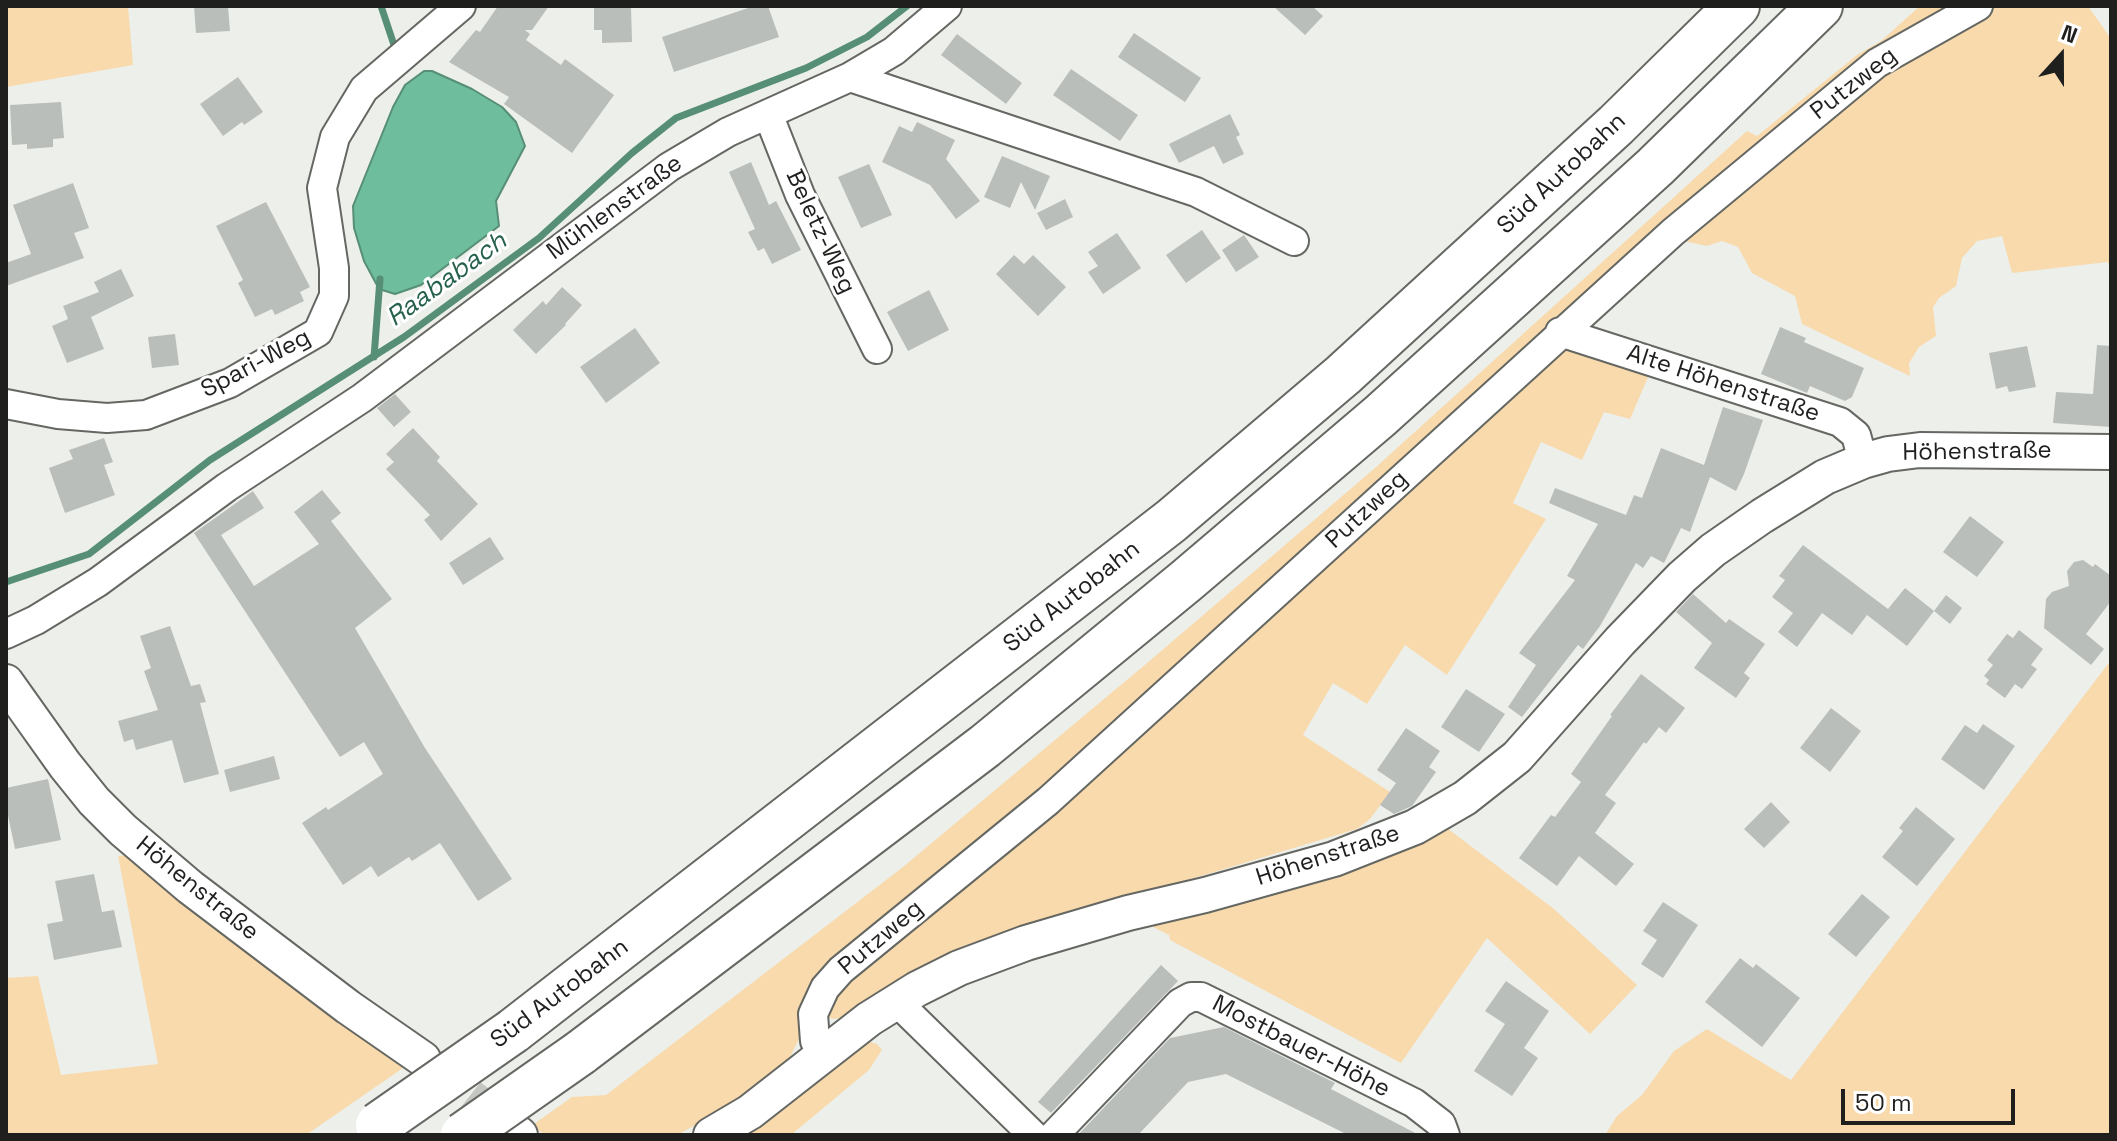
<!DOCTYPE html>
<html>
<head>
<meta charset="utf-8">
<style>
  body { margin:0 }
  #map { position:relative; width:2117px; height:1141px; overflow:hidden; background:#edefea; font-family:"Space Grotesk",sans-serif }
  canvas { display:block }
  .frame { position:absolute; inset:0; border:8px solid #1f201e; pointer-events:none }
  .north { position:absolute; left:2021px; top:16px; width:80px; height:80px; -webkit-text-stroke:6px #fff; paint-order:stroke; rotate:21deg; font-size:22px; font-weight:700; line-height:32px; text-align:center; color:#1f201e }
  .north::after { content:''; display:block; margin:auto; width:28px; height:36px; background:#1f201e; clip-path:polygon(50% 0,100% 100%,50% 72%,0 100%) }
  .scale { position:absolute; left:1841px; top:1089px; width:174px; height:36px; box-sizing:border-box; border:4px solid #1f201e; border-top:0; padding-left:10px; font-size:24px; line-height:28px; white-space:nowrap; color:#1f201e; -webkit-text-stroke:6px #fff; paint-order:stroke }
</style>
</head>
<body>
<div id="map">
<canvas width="2117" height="1141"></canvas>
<div class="frame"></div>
<div class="north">N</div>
<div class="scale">50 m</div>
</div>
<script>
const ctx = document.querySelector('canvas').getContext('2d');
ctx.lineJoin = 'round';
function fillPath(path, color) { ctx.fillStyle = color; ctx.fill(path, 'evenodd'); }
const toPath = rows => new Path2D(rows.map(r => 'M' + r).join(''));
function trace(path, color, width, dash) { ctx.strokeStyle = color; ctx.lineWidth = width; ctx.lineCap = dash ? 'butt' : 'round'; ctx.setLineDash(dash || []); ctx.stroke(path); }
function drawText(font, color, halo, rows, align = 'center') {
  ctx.font = font + ' "Space Grotesk",sans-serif'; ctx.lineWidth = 6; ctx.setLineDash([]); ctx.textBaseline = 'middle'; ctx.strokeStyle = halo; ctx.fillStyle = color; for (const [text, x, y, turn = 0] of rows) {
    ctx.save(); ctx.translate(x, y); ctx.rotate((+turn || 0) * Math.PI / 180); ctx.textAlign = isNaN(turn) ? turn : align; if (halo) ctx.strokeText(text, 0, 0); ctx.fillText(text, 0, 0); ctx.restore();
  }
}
const green = toPath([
  [6,6,128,6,133,65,6,87],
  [1920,6,1967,6,1921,31,1179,674,859,945,801,1035,788,1061,742,1100,677,1135,546,1135,531,1126,572,1097,606,1095,903,867,1153,658,1375,468,1747,131,1757,136,1857,55,1881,41],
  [1991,6,2088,6,2111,39,2111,271,2108,262,2012,273,2002,236,1977,241,1962,258,1956,286,1939,298,1933,307,1936,336,1919,347,1909,363,1910,376,1802,324,1795,296,1752,273,1738,247,1722,241,1707,246,1674,239,1860,85],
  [1565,337,1652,368,1630,419,1604,412,1582,460,1541,442,1513,503,1546,519,1447,675,1405,645,1367,704,1333,683,1303,735,1390,792,1370,819,1357,829,1111,903,840,1018,834,1019,824,1016,823,1003],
  [2111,660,2111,1135,1605,1135,1617,1116,1642,1095,1674,1051,1707,1029,1791,1080],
  [1443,825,1554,909,1637,985,1590,1034,1487,938,1401,1063,1170,940,1169,935,1153,927,1151,923],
  [129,855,403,1068,306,1135,6,1135,6,978,38,976,61,1075,158,1064,118,856],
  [862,1040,877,1044,882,1050,869,1070,791,1135,734,1135]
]);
const water = toPath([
  [424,71,432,71,472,89,502,107,516,122,525,146,496,201,499,226,421,285,395,294,379,289,364,261,354,228,353,206,393,107,405,85,424,71]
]);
const stream = toPath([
  [381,6,394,45],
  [374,357,380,279],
  [6,582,89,554,210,460,404,337,539,238,632,153,676,118,806,68,867,37,907,6]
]);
const building = toPath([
  [194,6,228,6,230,31,196,33],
  [498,6,549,6,532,30,525,30,530,34,526,40,561,65,565,59,614,95,572,153,504,104,509,97,449,62,476,30,480,32],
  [601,6,631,6,632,42,602,43,602,30,594,30,594,8],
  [754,6,768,6,779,37,674,72,662,37],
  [1273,6,1312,6,1323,16,1305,35],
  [1134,33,1201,78,1185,102,1118,57],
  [957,34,1022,83,1006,104,941,55],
  [1071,69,1138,115,1120,141,1053,95],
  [238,77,263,112,244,125,242,122,223,136,200,104],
  [61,102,64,138,53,139,53,147,27,149,27,144,12,145,10,105],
  [1230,114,1240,135,1236,137,1244,154,1223,164,1214,146,1179,163,1169,144],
  [917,122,955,140,946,159,980,201,956,219,930,185,882,162,899,126,912,132],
  [1002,156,1050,176,1035,210,1021,182,1010,208,984,197],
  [751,162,769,205,776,201,801,250,772,264,764,248,758,251,748,232,755,229,729,172],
  [869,164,892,215,861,228,838,177],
  [73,183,89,228,74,233,84,258,6,286,6,263,31,254,13,205],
  [1065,199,1073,217,1046,230,1037,213],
  [266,202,310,287,300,292,304,301,275,315,272,309,255,317,238,283,243,280,216,226],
  [1202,230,1221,258,1186,283,1166,255],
  [1117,233,1141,268,1103,294,1088,272,1098,266,1088,252],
  [1244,235,1259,257,1236,272,1222,250],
  [1014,255,1024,264,1033,255,1066,287,1038,316,996,274],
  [121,269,134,296,91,317,104,349,67,363,52,326,68,319,63,306,99,292,94,282],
  [562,287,582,305,565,324,566,325,536,354,513,330,543,301,546,305],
  [929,290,949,330,908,351,887,312],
  [1780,327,1806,338,1804,342,1864,368,1852,397,1845,401,1810,386,1807,393,1761,374],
  [635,328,660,363,606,403,580,367],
  [175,334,179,365,152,368,148,337],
  [2097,345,2111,346,2111,427,2053,423,2056,392,2093,394],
  [2027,346,2036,387,2009,392,2007,386,1996,389,1989,353],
  [395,394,411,412,394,427,377,408],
  [1723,407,1763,420,1744,474,1736,491,1710,477,1690,532,1681,528,1664,563,1651,556,1643,568,1636,563,1600,626,1583,649,1578,645,1522,717,1508,707,1536,665,1519,653,1575,580,1567,576,1598,524,1549,503,1555,488,1626,515,1634,495,1642,498,1661,448,1704,465],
  [413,428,440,457,437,461,478,504,441,541,424,520,430,515,386,469,394,462,386,454],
  [104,438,113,462,104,465,115,495,65,513,49,468,73,459,69,450],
  [322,490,341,513,331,521,392,599,355,628,425,748,512,879,478,901,440,843,412,861,409,857,378,877,371,866,343,885,302,823,326,807,328,810,383,774,364,742,340,757,194,533,253,491,264,508,221,535,254,586,319,544,294,512],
  [1970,516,2004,542,1977,577,1943,552],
  [490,537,504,559,463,585,449,563],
  [1803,545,1888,609,1905,588,1934,611,1907,646,1867,615,1852,635,1822,613,1797,647,1778,632,1793,613,1772,597,1785,580,1779,576],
  [2083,560,2093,567,2095,564,2111,576,2111,601,2086,634,2104,649,2091,665,2044,628,2046,599,2052,592,2069,586,2067,571,2074,562],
  [1693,594,1726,623,1729,619,1765,644,1744,673,1750,678,1736,698,1694,668,1712,643,1676,612],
  [1946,595,1962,608,1950,624,1934,611],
  [170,626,191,686,200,684,206,702,200,703,219,774,184,783,172,740,136,750,133,739,124,742,118,721,158,710,144,671,151,668,140,636],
  [2019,630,2043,649,2031,665,2037,669,2022,689,2015,684,2005,698,1986,684,1989,680,1984,676,1993,665,1987,660,2007,634,2013,638],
  [1641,674,1685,708,1666,733,1659,727,1646,744,1644,742,1605,795,1616,803,1595,833,1634,864,1616,886,1579,856,1557,886,1519,858,1551,815,1555,817,1581,782,1571,774,1612,716,1610,715],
  [1466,689,1505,714,1479,752,1441,727],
  [1831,708,1861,731,1830,772,1800,748],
  [1983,724,2015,746,1984,790,1941,759,1965,725,1977,733],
  [1406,728,1440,751,1429,767,1436,772,1412,806,1394,814,1380,805,1396,783,1377,770],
  [274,756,280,779,230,792,224,770],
  [48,779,61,840,15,849,6,806,6,788],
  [1771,802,1790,822,1764,848,1744,829],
  [1916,807,1955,839,1917,886,1882,857,1903,831,1899,828],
  [94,874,102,912,114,910,122,947,54,960,47,924,63,921,55,881],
  [1862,894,1890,917,1856,957,1828,934],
  [1663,902,1698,925,1663,978,1641,964,1657,940,1643,931],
  [1740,958,1753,968,1756,964,1800,998,1762,1047,1705,1002],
  [1161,965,1178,981,1051,1113,1038,1102],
  [1506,981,1549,1011,1524,1048,1538,1058,1512,1096,1474,1071,1505,1024,1485,1011],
  [1224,1027,1335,1083,1331,1089,1419,1135,1348,1135,1226,1074,1188,1082,1138,1135,1078,1135,1170,1038]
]);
const tertiaryTunnel = toPath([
  [430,1064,511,1128]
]);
const minor = toPath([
  [850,77,1196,192,1294,241],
  [768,114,800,195,877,349],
  [1560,332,1840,422,1856,435,1863,461],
  [6,404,58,414,107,418,146,415,230,383,318,332,334,296,334,268,322,188,335,137,364,89,461,6],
  [6,634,36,620,98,582,227,487,362,398,669,167,728,132,850,77,894,51,947,6],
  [896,1001,1033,1135],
  [823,1055,815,1041,813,1014,825,988,841,970,1048,801,1673,232,1877,63,1978,6],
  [1054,1135,1180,1003,1191,997,1201,997,1414,1103,1441,1124,1445,1135]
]);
const tertiary = toPath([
  [6,682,65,765,94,801,123,830,190,887,348,1007,423,1059],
  [519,1134,520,1135],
  [711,1135,750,1112,869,1019,917,989,959,968,1026,943,1128,913,1205,895,1334,859,1415,827,1465,798,1517,757,1620,641,1682,577,1713,550,1762,516,1825,477,1863,461,1888,454,1920,450,2111,452]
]);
const motorway = toPath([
  [513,1031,1171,521,1343,375,1616,125,1737,6],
  [580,1053,985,746,1186,581,1380,416,1655,167,1820,6]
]);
const motorwayBridge = toPath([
  [378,1125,513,1031],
  [463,1135,580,1053]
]);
const streetNames = [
  ["Putzweg",1854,84,-38],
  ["Süd Autobahn",1562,174,-43],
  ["Mühlenstraße",615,208,-36],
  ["Beletz-Weg",820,232,65],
  ["Spari-Weg",256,364,-28],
  ["Alte Höhenstraße",1723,384,18],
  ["Höhenstraße",1977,452,-1],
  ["Putzweg",1367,510,-43],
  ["Süd Autobahn",1072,597,-38],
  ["Höhenstraße",1328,856,-18],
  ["Höhenstraße",197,889,39],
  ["Putzweg",881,938,-40],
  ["Süd Autobahn",560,994,-37],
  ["Mostbauer-Höhe",1301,1047,27]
];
const waterNames = [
  ["Raababach",447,280,-36]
];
fillPath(green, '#f8daad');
fillPath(water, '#6ebd9c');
trace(water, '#568e76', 2);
trace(stream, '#568e76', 7);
fillPath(building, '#babeba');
trace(tertiaryTunnel, '#c4c6c1', 34, [34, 17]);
trace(minor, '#656762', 32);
trace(tertiary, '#656762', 38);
trace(motorway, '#656762', 48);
trace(minor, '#fff', 28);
trace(tertiary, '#fff', 34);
trace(motorway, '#fff', 44);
trace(motorwayBridge, '#656762', 48, []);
trace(motorwayBridge, '#fff', 44);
drawText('24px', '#1f201e', '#fff', streetNames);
drawText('italic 26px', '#25614b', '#fff', waterNames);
</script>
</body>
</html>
